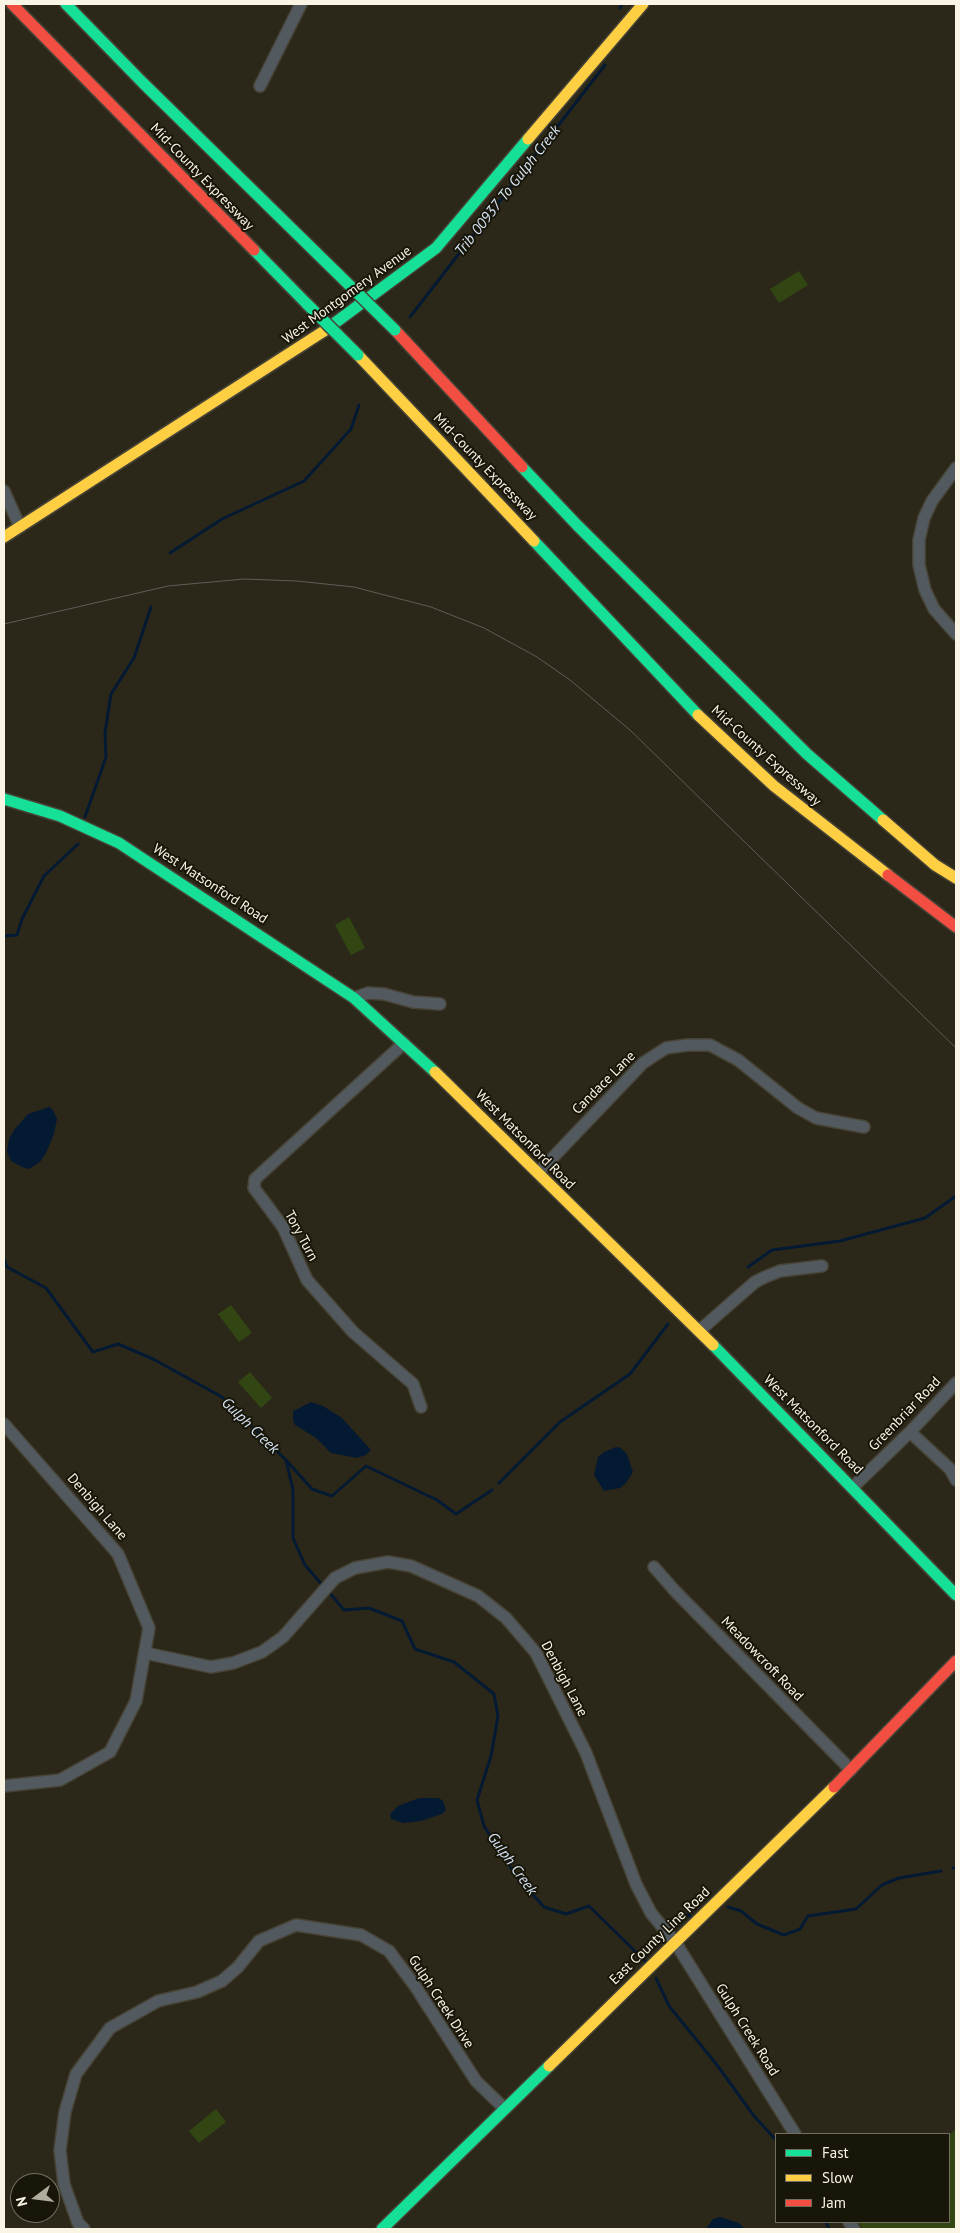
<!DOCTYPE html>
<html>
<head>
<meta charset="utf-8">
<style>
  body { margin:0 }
  #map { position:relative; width:960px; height:2233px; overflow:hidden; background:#2c2819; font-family:"PT Sans",sans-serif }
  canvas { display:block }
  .frame { position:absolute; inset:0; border:5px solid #f9f4e4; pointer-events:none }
  .legend { position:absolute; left:775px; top:2133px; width:175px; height:90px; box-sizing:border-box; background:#181509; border:1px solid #726e61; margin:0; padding:6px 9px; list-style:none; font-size:15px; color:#f9f4e4 }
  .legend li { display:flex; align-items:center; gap:10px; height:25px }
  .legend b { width:25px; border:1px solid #726e61 }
  .north { position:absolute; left:10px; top:2173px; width:50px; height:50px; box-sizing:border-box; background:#181509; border:1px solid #726e61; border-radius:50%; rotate:255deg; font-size:14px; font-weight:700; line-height:20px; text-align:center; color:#f9f4e4 }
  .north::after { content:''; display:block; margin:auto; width:18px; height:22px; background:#b1ad9d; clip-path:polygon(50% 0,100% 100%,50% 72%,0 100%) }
</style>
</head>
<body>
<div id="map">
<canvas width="960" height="2233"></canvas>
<div class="frame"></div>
<ul class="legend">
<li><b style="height:6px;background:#16e098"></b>Fast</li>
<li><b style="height:6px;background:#ffcf43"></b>Slow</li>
<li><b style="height:6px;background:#f24e42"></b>Jam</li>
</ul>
<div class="north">N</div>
</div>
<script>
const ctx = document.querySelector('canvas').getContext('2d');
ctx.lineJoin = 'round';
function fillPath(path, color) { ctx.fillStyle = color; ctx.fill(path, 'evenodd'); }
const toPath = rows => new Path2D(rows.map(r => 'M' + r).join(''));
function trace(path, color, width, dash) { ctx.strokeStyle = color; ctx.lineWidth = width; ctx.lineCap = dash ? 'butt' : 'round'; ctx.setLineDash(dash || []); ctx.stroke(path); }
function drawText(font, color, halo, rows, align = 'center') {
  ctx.font = font + ' "PT Sans",sans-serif'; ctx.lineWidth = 4; ctx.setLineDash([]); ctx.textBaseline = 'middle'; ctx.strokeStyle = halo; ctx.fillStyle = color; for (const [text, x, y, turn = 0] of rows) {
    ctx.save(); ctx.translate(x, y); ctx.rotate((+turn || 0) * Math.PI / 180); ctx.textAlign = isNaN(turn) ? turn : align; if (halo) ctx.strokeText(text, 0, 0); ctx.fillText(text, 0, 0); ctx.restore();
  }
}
const green = toPath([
  [799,271,808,285,779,303,770,289],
  [349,917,365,948,351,955,335,925],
  [231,1305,252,1333,239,1342,218,1314],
  [250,1372,272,1398,261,1408,238,1382],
  [216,2109,226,2122,199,2143,189,2131],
  [956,2129,956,2229,863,2229,858,2222,949,2222,949,2135]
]);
const water = toPath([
  [49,1107,53,1110,57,1119,54,1134,46,1153,40,1162,29,1169,22,1167,11,1161,7,1152,9,1139,14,1130,28,1114],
  [311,1402,323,1406,342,1418,371,1450,366,1455,357,1458,331,1453,316,1438,295,1425,293,1420,293,1411],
  [616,1447,621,1448,627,1454,633,1472,626,1483,620,1488,604,1491,594,1475,598,1457,604,1452],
  [419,1798,439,1798,443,1801,446,1810,442,1814,421,1821,403,1823,391,1819,390,1814,398,1806],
  [720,2217,739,2223,745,2229,706,2229,713,2219]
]);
const stream = toPath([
  [620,8,622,4],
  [410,317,605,65],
  [170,553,222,519,304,481,351,429,359,405],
  [85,817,106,757,105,733,111,694,134,658,151,607],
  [4,936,17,935,22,919,44,876,78,844],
  [4,1259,7,1267,46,1288,93,1352,118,1344,153,1359,222,1397,286,1460,312,1489,332,1496,366,1466,437,1500,456,1514,492,1490],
  [748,1267,772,1250,840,1241,925,1218,956,1196],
  [286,1460,293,1490,293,1538,305,1565,324,1587],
  [499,1483,560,1422,630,1374,668,1324],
  [328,1591,344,1610,369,1608,402,1621,415,1649,454,1662,494,1694,498,1716,491,1756,477,1800,484,1826,516,1876,544,1907,566,1914,589,1906,646,1962],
  [953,1868,956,1868],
  [728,1907,741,1911,757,1924,784,1935,800,1929,808,1916,856,1909,882,1885,899,1878,941,1871],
  [674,1928,687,1915,690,1916],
  [644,1958,661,1939],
  [656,1978,669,2006,717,2065,754,2116,776,2140],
  [826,2222,829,2229]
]);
const street = toPath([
  [260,86,301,4],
  [956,468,932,501,924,518,919,540,919,565,925,590,934,609,956,634],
  [4,491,20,527],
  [354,998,368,993,384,994,413,1002,440,1004],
  [404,1043,255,1179,254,1188,283,1227,307,1280,353,1332,413,1384,421,1407],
  [538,1173,643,1063,666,1048,688,1045,710,1045,738,1060,798,1108,816,1118,864,1127],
  [699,1331,755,1282,765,1277,780,1271,822,1266],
  [4,1424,118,1554,149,1628,136,1701,110,1752,60,1780,4,1786],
  [910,1432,950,1469,956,1480],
  [853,1487,910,1432,956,1383],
  [654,1567,675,1591,851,1770],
  [145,1653,211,1667,233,1663,262,1652,283,1637,335,1578,355,1568,388,1562,411,1566,478,1596,506,1618,536,1653,586,1753,636,1884,651,1913,675,1942,795,2134],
  [849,2222,854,2229],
  [84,2229,78,2223,64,2184,60,2150,65,2112,76,2074,110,2028,158,2001,197,1992,222,1981,238,1967,259,1941,296,1925,361,1935,389,1951,415,1986,476,2081,505,2109]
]);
const fast = toPath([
  [66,4,143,83,339,275],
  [254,250,307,304],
  [324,331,436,248,528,139],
  [522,467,577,525,807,754,883,820],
  [534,541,698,715],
  [4,799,60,816,119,843,354,998,435,1072],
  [713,1345,956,1595],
  [382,2229,549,2066]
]);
const slow = toPath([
  [528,139,643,4],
  [358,355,534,541],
  [4,537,324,331],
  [698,715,774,786,888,875],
  [883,820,935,865,956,878],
  [435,1072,713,1345],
  [549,2066,834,1787]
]);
const jam = toPath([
  [12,4,254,250],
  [395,330,522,467],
  [888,875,956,927],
  [834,1787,956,1661]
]);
const tram = toPath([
  [4,624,168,586,244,579,297,581,354,587,431,607,484,628,537,657,570,680,630,730,956,1048]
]);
const fastBridge = toPath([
  [339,275,395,330],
  [307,304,358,355]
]);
const streetNames = [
  ["Mid-County Expressway",202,177,46],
  ["West Montgomery Avenue",347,295,-36],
  ["Mid-County Expressway",485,467,46],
  ["Mid-County Expressway",766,756,42],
  ["West Matsonford Road",210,884,33],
  ["Candace Lane",604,1083,-45],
  ["West Matsonford Road",525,1140,45],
  ["Tory Turn",301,1236,62],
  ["Greenbriar Road",905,1414,-46],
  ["West Matsonford Road",813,1425,45],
  ["Denbigh Lane",97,1507,49],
  ["Meadowcroft Road",762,1659,46],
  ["Denbigh Lane",564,1679,62],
  ["East County Line Road",660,1936,-44],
  ["Gulph Creek Drive",441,2002,57],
  ["Gulph Creek Road",747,2030,58]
];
const waterNames = [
  ["Trib 00937 To Gulph Creek",508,191,-52],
  ["Gulph Creek",250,1426,44],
  ["Gulph Creek",512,1864,54]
];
fillPath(green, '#314613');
fillPath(water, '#041a33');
trace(stream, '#041a33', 3);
trace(street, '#474437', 14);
trace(fast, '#474437', 14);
trace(slow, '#474437', 14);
trace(jam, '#474437', 14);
trace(street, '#525a5f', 11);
trace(fast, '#16e098', 11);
trace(slow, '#ffcf43', 11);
trace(jam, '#f24e42', 11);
trace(tram, '#5c5e58', 1);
trace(fastBridge, '#474437', 14, []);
trace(fastBridge, '#16e098', 11);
drawText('14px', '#f9f4e4', '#181509', streetNames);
drawText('italic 15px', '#d5e4f5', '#181509', waterNames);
</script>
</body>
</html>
